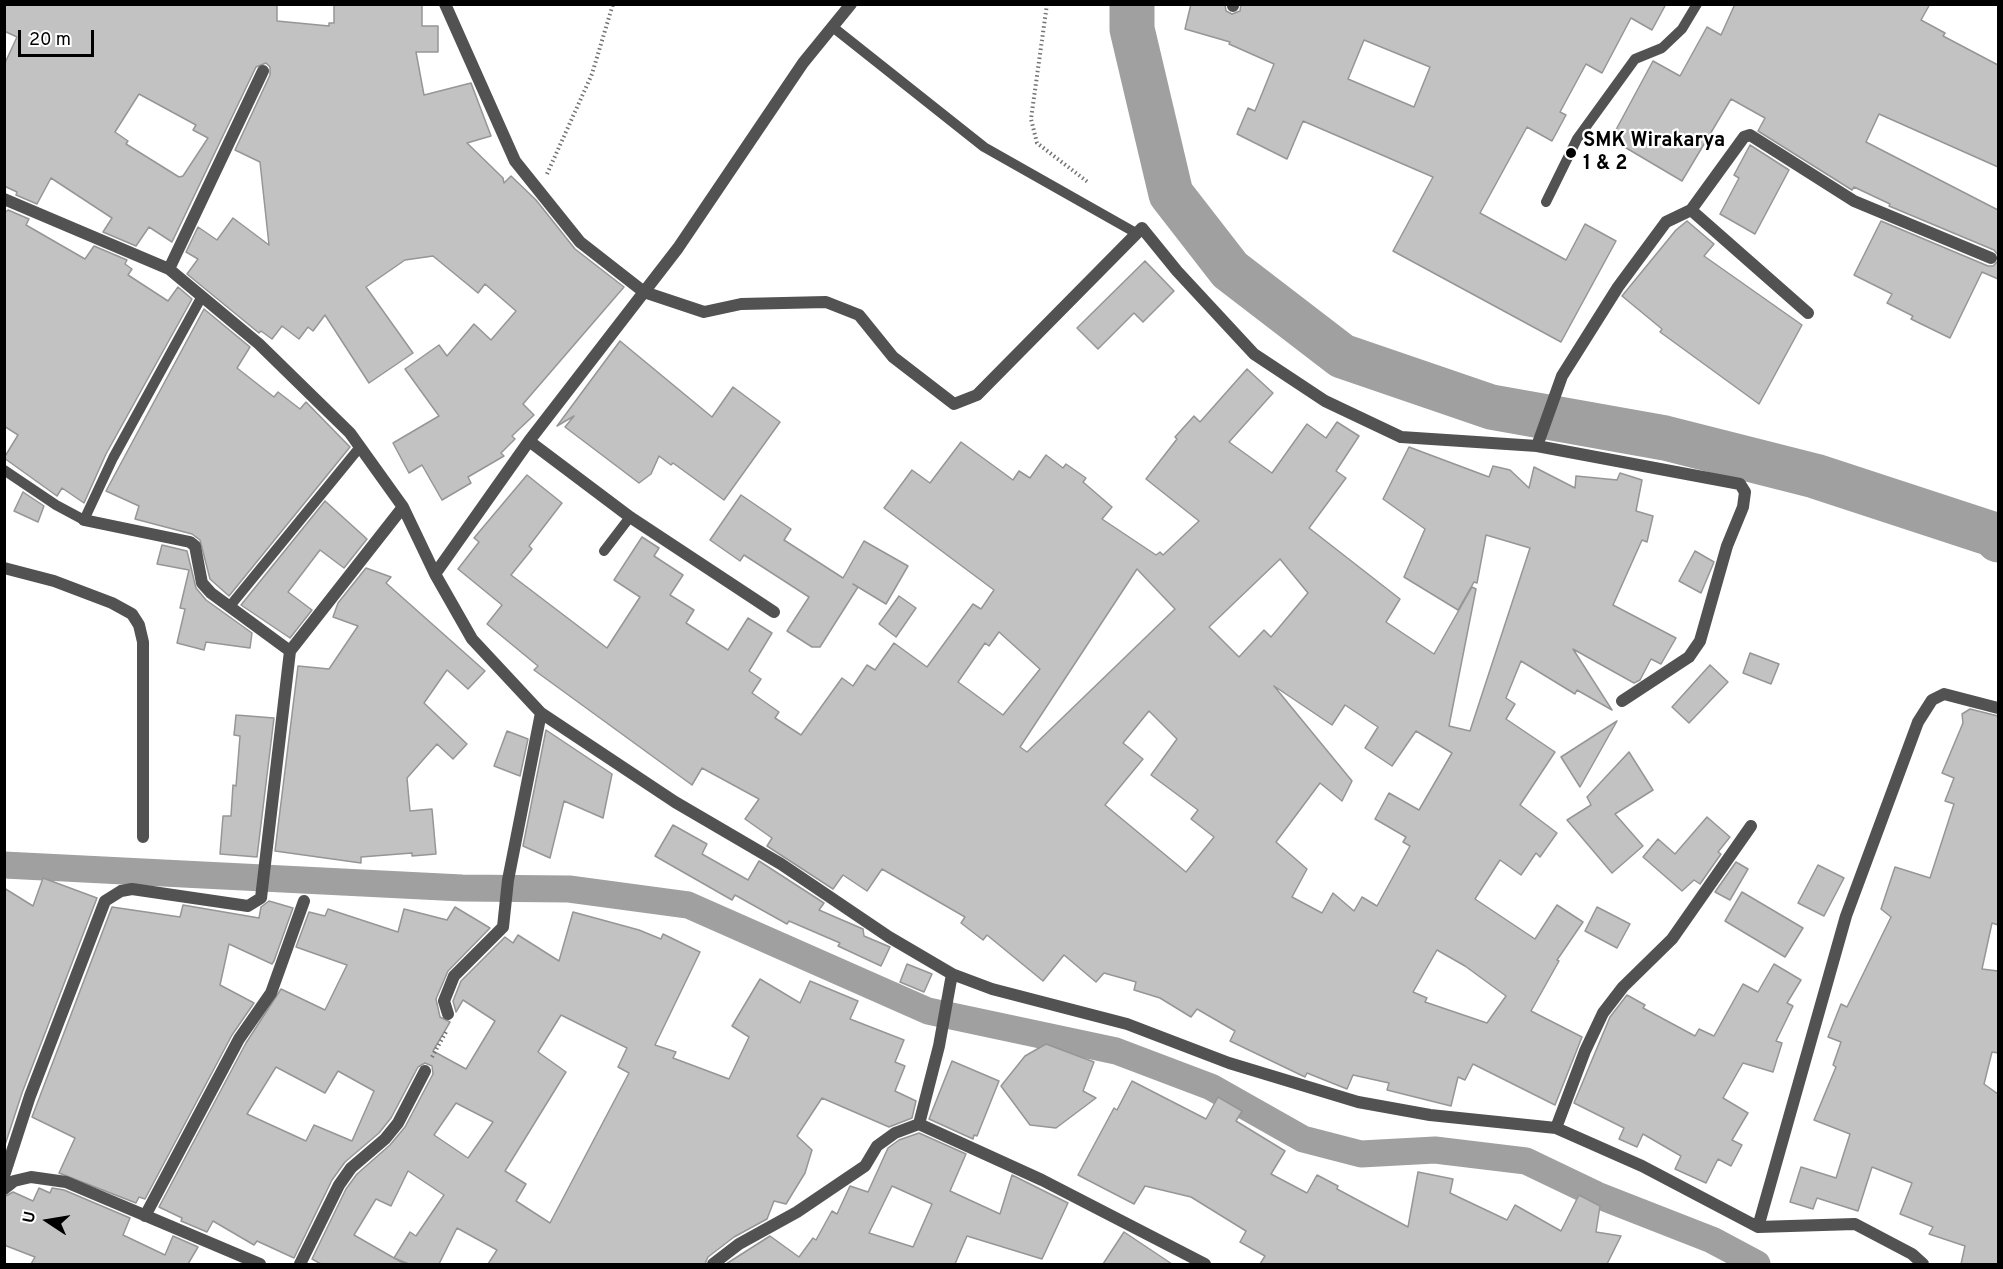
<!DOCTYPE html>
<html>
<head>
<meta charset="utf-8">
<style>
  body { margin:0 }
  #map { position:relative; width:2003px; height:1269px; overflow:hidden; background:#fff; font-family:Overpass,sans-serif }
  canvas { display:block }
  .frame { position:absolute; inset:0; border:6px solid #000; pointer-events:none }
  .north { position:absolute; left:18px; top:1191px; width:60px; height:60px; -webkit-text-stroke:4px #fff; paint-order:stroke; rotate:282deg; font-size:16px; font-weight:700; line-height:24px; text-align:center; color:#000 }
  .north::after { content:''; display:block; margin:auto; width:21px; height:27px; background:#000; clip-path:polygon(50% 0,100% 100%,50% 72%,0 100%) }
  .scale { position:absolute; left:18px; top:30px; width:76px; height:27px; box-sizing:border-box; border:3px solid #000; border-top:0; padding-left:8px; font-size:18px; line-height:21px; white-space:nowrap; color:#000; -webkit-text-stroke:4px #fff; paint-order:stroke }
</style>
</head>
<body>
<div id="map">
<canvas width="2003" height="1269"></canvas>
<div class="frame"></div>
<div class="north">U</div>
<div class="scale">20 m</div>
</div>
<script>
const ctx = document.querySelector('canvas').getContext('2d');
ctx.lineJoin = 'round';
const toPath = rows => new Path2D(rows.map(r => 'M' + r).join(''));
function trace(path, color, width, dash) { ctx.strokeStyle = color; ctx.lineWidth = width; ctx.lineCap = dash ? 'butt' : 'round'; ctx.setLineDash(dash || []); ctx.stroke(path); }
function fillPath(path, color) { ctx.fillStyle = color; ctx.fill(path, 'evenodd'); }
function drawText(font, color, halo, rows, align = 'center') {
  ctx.font = font + ' Overpass,sans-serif'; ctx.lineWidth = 4.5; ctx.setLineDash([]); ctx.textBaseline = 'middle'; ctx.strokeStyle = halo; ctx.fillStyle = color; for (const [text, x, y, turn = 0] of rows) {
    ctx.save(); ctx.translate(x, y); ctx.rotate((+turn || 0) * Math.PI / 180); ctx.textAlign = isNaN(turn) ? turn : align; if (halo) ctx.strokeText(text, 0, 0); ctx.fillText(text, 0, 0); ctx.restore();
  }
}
const canal = toPath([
  [4,865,462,888,569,889,688,905,928,1011,1116,1051,1211,1087,1303,1139,1361,1154,1435,1150,1526,1161,1597,1195,1712,1240,1757,1264]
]);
const river = toPath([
  [1132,4,1132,29,1171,194,1230,270,1342,356,1491,407,1665,438,1815,476,1995,535,1998,540]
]);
const building = toPath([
  [4,4,277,4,277,21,329,26,329,23,334,23,334,4,422,4,422,26,438,26,438,52,416,52,424,95,471,83,491,136,467,143,503,178,504,183,511,176,536,200,575,249,624,287,523,404,534,415,512,436,515,439,501,453,504,456,468,477,471,483,442,500,422,465,409,473,393,443,439,416,405,369,439,345,447,356,474,324,491,340,516,311,485,284,478,293,433,256,405,260,366,287,413,353,369,383,325,315,313,331,308,327,299,339,282,326,272,339,261,331,259,333,187,274,198,259,186,252,198,227,217,240,233,218,269,245,260,162,235,150,270,75,270,67,266,63,256,67,172,242,149,227,136,246,103,232,112,218,51,178,37,204,16,195,17,192,4,186,4,65,17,37,4,31,4,4],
  [139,94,196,125,193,130,208,138,183,176,179,177,126,144,128,141,115,132,139,94],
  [1191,4,1225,4,1226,11,1232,14,1240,11,1241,4,1666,4,1652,30,1631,18,1602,73,1586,64,1560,112,1566,115,1552,141,1527,127,1480,213,1566,260,1585,224,1616,241,1561,342,1393,251,1433,177,1303,121,1287,159,1237,134,1248,108,1255,111,1274,64,1229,44,1230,42,1185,29,1191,4],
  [1364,40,1430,67,1414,107,1348,79,1364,40],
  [1735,4,1930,4,1921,20,1945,33,1943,36,1998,65,1998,167,1879,114,1866,142,1998,210,1998,255,1994,250,1889,206,1890,204,1854,187,1852,190,1758,131,1765,118,1731,99,1682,181,1611,139,1653,61,1680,76,1707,27,1721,35,1735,4],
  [1750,145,1789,170,1755,234,1720,214,1739,178,1734,175,1750,145],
  [8,210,29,219,26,225,85,259,94,246,127,260,125,264,132,269,128,275,168,301,178,287,192,299,106,454,84,503,62,488,57,496,4,458,18,435,4,426,4,213,8,210],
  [1687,221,1714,244,1704,256,1802,325,1759,404,1660,332,1662,329,1622,296,1676,230,1687,221],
  [1881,221,1988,266,1993,266,1998,261,1998,279,1982,272,1950,338,1911,319,1913,316,1887,303,1892,294,1854,275,1881,221],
  [1145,261,1174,291,1143,322,1134,313,1098,349,1077,328,1145,261],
  [204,309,250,347,237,368,274,397,278,392,300,409,306,402,350,447,229,596,210,579,200,540,192,534,135,519,139,506,106,491,204,309],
  [620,341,712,417,733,387,780,422,724,500,673,463,671,465,659,456,651,474,639,483,565,427,574,416,557,426,620,341],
  [1247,369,1273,393,1229,442,1272,473,1307,424,1326,438,1337,422,1359,436,1336,471,1346,478,1309,528,1400,599,1386,622,1434,654,1472,587,1476,589,1449,726,1470,731,1530,548,1486,535,1477,583,1474,582,1458,610,1404,577,1425,529,1383,499,1409,447,1489,477,1493,466,1510,470,1529,488,1534,467,1575,488,1576,476,1617,480,1620,473,1642,480,1636,511,1653,516,1647,542,1642,540,1613,605,1676,638,1661,664,1651,659,1640,680,1634,683,1573,649,1612,710,1577,690,1575,694,1521,661,1506,698,1515,704,1506,719,1555,752,1520,805,1557,833,1540,857,1536,853,1521,875,1500,860,1475,899,1535,939,1557,905,1583,922,1557,960,1559,961,1531,1011,1582,1037,1555,1105,1473,1064,1465,1080,1458,1077,1451,1106,1387,1090,1389,1083,1353,1075,1347,1089,1307,1073,1305,1077,1230,1041,1235,1031,1197,1009,1191,1017,1160,998,1134,990,1136,982,1104,973,1096,982,1064,955,1043,981,987,935,983,940,961,923,965,917,882,869,867,891,843,875,833,889,767,846,772,838,745,819,759,799,702,768,692,785,534,670,538,666,487,624,502,605,458,569,479,542,474,538,527,475,562,503,529,546,532,549,511,575,607,648,640,597,614,580,642,537,659,548,654,556,683,575,670,595,694,610,686,623,728,650,748,618,772,633,749,671,761,679,752,693,779,712,775,718,801,735,842,678,853,686,867,665,875,670,894,643,927,667,973,604,981,609,994,590,884,508,912,470,930,483,961,442,1013,480,1019,471,1030,478,1046,455,1063,468,1066,464,1086,478,1083,482,1112,507,1102,519,1156,555,1160,552,1163,555,1199,521,1146,479,1177,439,1175,437,1194,416,1200,422,1247,369],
  [1280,559,1308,593,1271,637,1264,630,1239,657,1209,627,1280,559],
  [1137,569,1175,609,1027,752,1020,747,1137,569],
  [999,632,1040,669,1003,715,958,682,985,643,989,646,999,632],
  [1274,686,1332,725,1345,705,1378,727,1365,748,1392,766,1416,731,1452,753,1419,810,1389,793,1375,819,1406,837,1403,842,1410,846,1377,906,1362,897,1354,911,1333,893,1322,913,1292,897,1307,869,1276,842,1320,783,1342,801,1352,781,1274,686],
  [1149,711,1177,739,1151,775,1198,810,1191,819,1214,837,1186,872,1105,805,1143,759,1123,743,1149,711],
  [1437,950,1465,966,1506,996,1487,1023,1425,1002,1427,998,1413,992,1437,950],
  [23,492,44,506,38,522,14,511,23,492],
  [741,495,791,529,784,540,843,578,864,541,908,566,886,604,853,584,858,587,820,647,812,647,787,631,809,597,744,555,740,561,710,540,741,495],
  [325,501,367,539,344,568,320,550,288,592,312,610,290,638,241,605,325,501],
  [162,545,187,551,196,588,206,600,252,633,250,648,206,642,204,650,177,643,185,609,180,608,189,570,157,564,162,545],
  [1695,551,1714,562,1701,593,1679,581,1695,551],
  [366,568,391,577,386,583,485,671,468,689,447,670,424,703,467,744,453,759,437,744,407,778,410,811,432,809,436,854,412,856,412,853,361,857,361,863,275,851,298,666,329,669,358,626,333,617,338,603,366,568],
  [899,596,916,608,896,637,879,624,899,596],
  [1750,653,1779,664,1771,684,1743,673,1750,653],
  [1710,665,1728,682,1689,723,1672,707,1710,665],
  [1970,709,1998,716,1998,925,1992,923,1982,969,1998,971,1998,1053,1992,1052,1984,1084,1998,1094,1998,1264,1961,1264,1965,1246,1929,1234,1933,1227,1900,1214,1912,1183,1872,1167,1858,1211,1817,1198,1813,1209,1790,1202,1801,1167,1836,1178,1850,1134,1814,1120,1836,1067,1833,1065,1841,1042,1828,1037,1841,1004,1847,1007,1891,917,1881,909,1895,867,1930,878,1954,804,1945,801,1954,778,1942,773,1963,723,1962,714,1970,709],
  [236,715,274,718,257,857,220,854,223,816,231,816,233,785,236,786,240,736,234,735,236,715],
  [1617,721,1580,787,1561,757,1617,721],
  [546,730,612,774,603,818,564,801,550,858,523,846,546,730],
  [507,731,528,739,520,776,494,766,507,731],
  [1629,752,1653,790,1615,814,1643,846,1612,873,1567,820,1591,805,1587,797,1629,752],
  [1707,817,1730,837,1718,852,1721,854,1700,884,1694,880,1682,891,1643,857,1658,839,1675,854,1707,817],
  [673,825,707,844,702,854,748,880,759,861,824,903,819,910,863,929,864,936,890,947,881,966,838,946,840,943,789,921,787,924,735,895,732,900,655,856,673,825],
  [1736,862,1748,869,1730,900,1715,892,1736,862],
  [1818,865,1844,878,1824,916,1798,903,1818,865],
  [43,878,97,898,22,1093,4,1148,4,888,33,906,43,878],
  [1742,892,1803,928,1785,957,1725,921,1742,892],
  [269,901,293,908,274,961,272,964,229,944,220,985,254,1003,232,1035,145,1199,139,1197,136,1203,59,1173,75,1138,32,1117,112,907,180,917,183,905,259,918,261,907,269,901],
  [455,907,490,928,448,971,436,999,440,1017,450,1022,433,1051,466,1069,495,1021,463,1000,456,1012,453,1001,461,981,505,937,513,943,518,935,559,961,573,912,639,930,661,939,663,934,700,952,655,1045,676,1052,673,1058,729,1079,749,1037,732,1026,760,979,800,1003,810,981,858,1001,850,1019,904,1040,895,1062,905,1066,895,1091,916,1101,912,1118,889,1127,822,1098,797,1136,812,1150,805,1173,786,1204,774,1201,767,1219,734,1237,708,1257,705,1264,488,1264,497,1250,457,1228,439,1264,409,1264,394,1258,405,1264,321,1264,312,1259,346,1189,357,1174,390,1145,405,1127,433,1074,432,1066,425,1063,418,1067,391,1118,379,1133,345,1162,332,1180,294,1258,257,1241,254,1245,213,1221,207,1232,181,1221,182,1218,159,1207,246,1043,281,989,325,1010,347,965,296,947,309,912,325,916,328,909,398,932,404,909,447,920,455,907],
  [561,1015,627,1048,618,1067,629,1073,550,1223,516,1201,526,1184,505,1171,566,1072,538,1052,561,1015],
  [276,1067,325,1093,338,1071,374,1091,352,1141,314,1125,306,1141,247,1114,276,1067],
  [456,1103,493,1122,468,1158,434,1135,456,1103],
  [408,1171,444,1195,416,1236,410,1232,394,1258,354,1235,376,1199,391,1206,408,1171],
  [1597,907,1630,924,1617,948,1585,931,1597,907],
  [907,964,932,974,924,992,900,982,907,964],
  [1774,964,1801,980,1787,1003,1793,1006,1776,1041,1782,1043,1773,1072,1743,1063,1723,1098,1748,1113,1732,1140,1742,1145,1731,1166,1718,1159,1706,1183,1675,1169,1681,1156,1643,1134,1637,1147,1619,1139,1624,1128,1574,1103,1610,1017,1627,995,1645,1005,1643,1008,1695,1036,1699,1029,1714,1036,1743,984,1758,992,1774,964],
  [1046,1044,1094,1062,1083,1091,1096,1098,1056,1128,1030,1125,1001,1086,1025,1056,1046,1044],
  [952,1061,999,1081,977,1136,974,1135,973,1139,929,1119,952,1061],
  [1132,1081,1206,1119,1218,1097,1242,1111,1236,1121,1285,1151,1271,1174,1307,1193,1317,1175,1338,1186,1337,1189,1408,1227,1418,1172,1453,1179,1450,1193,1507,1220,1515,1205,1561,1231,1579,1195,1600,1206,1596,1232,1621,1236,1607,1264,1260,1264,1265,1256,1240,1242,1246,1231,1191,1197,1145,1186,1134,1204,1078,1175,1114,1108,1117,1110,1132,1081],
  [919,1133,966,1154,950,1191,1000,1214,1012,1175,1068,1203,1042,1259,967,1236,955,1264,726,1264,770,1236,799,1257,813,1238,816,1240,832,1211,837,1214,850,1186,868,1192,888,1148,899,1140,919,1133],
  [892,1186,932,1204,913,1247,869,1233,892,1186],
  [39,1188,50,1193,52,1188,64,1190,130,1218,123,1235,165,1255,173,1236,198,1247,188,1264,31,1264,35,1257,4,1245,4,1197,13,1192,33,1201,39,1188],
  [1124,1232,1172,1264,1103,1264,1124,1232]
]);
const path = toPath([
  [1047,4,1031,119,1037,143,1089,183],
  [547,174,592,74,613,4],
  [432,1057,446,1032]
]);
const service = toPath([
  [834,28,984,147,1136,233],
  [1546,202,1577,139,1635,59,1662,48,1682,29,1697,4],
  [4,470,56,505,84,520,113,458,201,298],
  [604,551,630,517],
  [230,606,360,447]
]);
const minor = toPath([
  [445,4,515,161,580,242,644,292,704,312,741,304,826,302,859,315,893,357,954,404,977,395,1142,228,1177,271,1254,354,1325,401,1401,437,1537,446,1740,484,1745,492,1743,507,1727,546,1700,641,1689,657,1622,701],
  [1233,6,1233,4],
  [4,199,169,269,259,344,350,433,403,507,435,574,472,639,541,713,675,802,781,864,889,937,952,974,992,989,1127,1024,1229,1063,1358,1102,1430,1115,1556,1128,1642,1166,1758,1227,1855,1224,1912,1254,1923,1264],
  [1691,210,1744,137,1750,135,1854,201,1991,258],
  [169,269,263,71],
  [529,441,630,517,774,612],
  [1537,446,1562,376,1618,287,1666,222,1691,210,1808,313],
  [84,520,190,542,195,546,202,583,211,593,290,651,403,507],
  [4,568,54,581,112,603,132,614,139,625,143,642,143,837],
  [435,574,529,441,678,248,803,63,851,4],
  [448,1014,444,1001,454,976,503,927,508,880,541,713],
  [919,1124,1042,1180,1205,1264],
  [1556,1128,1585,1051,1603,1013,1623,987,1672,939,1751,826],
  [4,1176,30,1096,105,901,121,891,132,889,248,906,261,898,290,651],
  [4,1189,14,1181,31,1177,66,1182,260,1264],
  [145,1216,239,1039,271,993,304,901],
  [1758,1227,1846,916,1918,722,1932,700,1944,694,1998,708],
  [300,1264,339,1185,351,1168,385,1139,398,1123,425,1071],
  [713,1264,739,1244,797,1212,865,1166,877,1146,895,1133,919,1124,939,1046,952,974]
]);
const markers = [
  [1571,153,6,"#000"]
];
const poiNames = [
  ["SMK Wirakarya",1583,142],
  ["1 & 2",1583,165]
];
trace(canal, '#a0a0a0', 27);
trace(river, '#a0a0a0', 45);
fillPath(building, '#c2c2c2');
trace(building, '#969696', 1.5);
trace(path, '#747474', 4, [1.5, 3]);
trace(service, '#525252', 10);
trace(minor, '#525252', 12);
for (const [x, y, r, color] of markers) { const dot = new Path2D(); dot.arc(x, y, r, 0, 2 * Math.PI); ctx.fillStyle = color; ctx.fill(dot); trace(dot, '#fff', 2); }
drawText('bold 20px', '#000', '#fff', poiNames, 'left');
</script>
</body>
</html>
